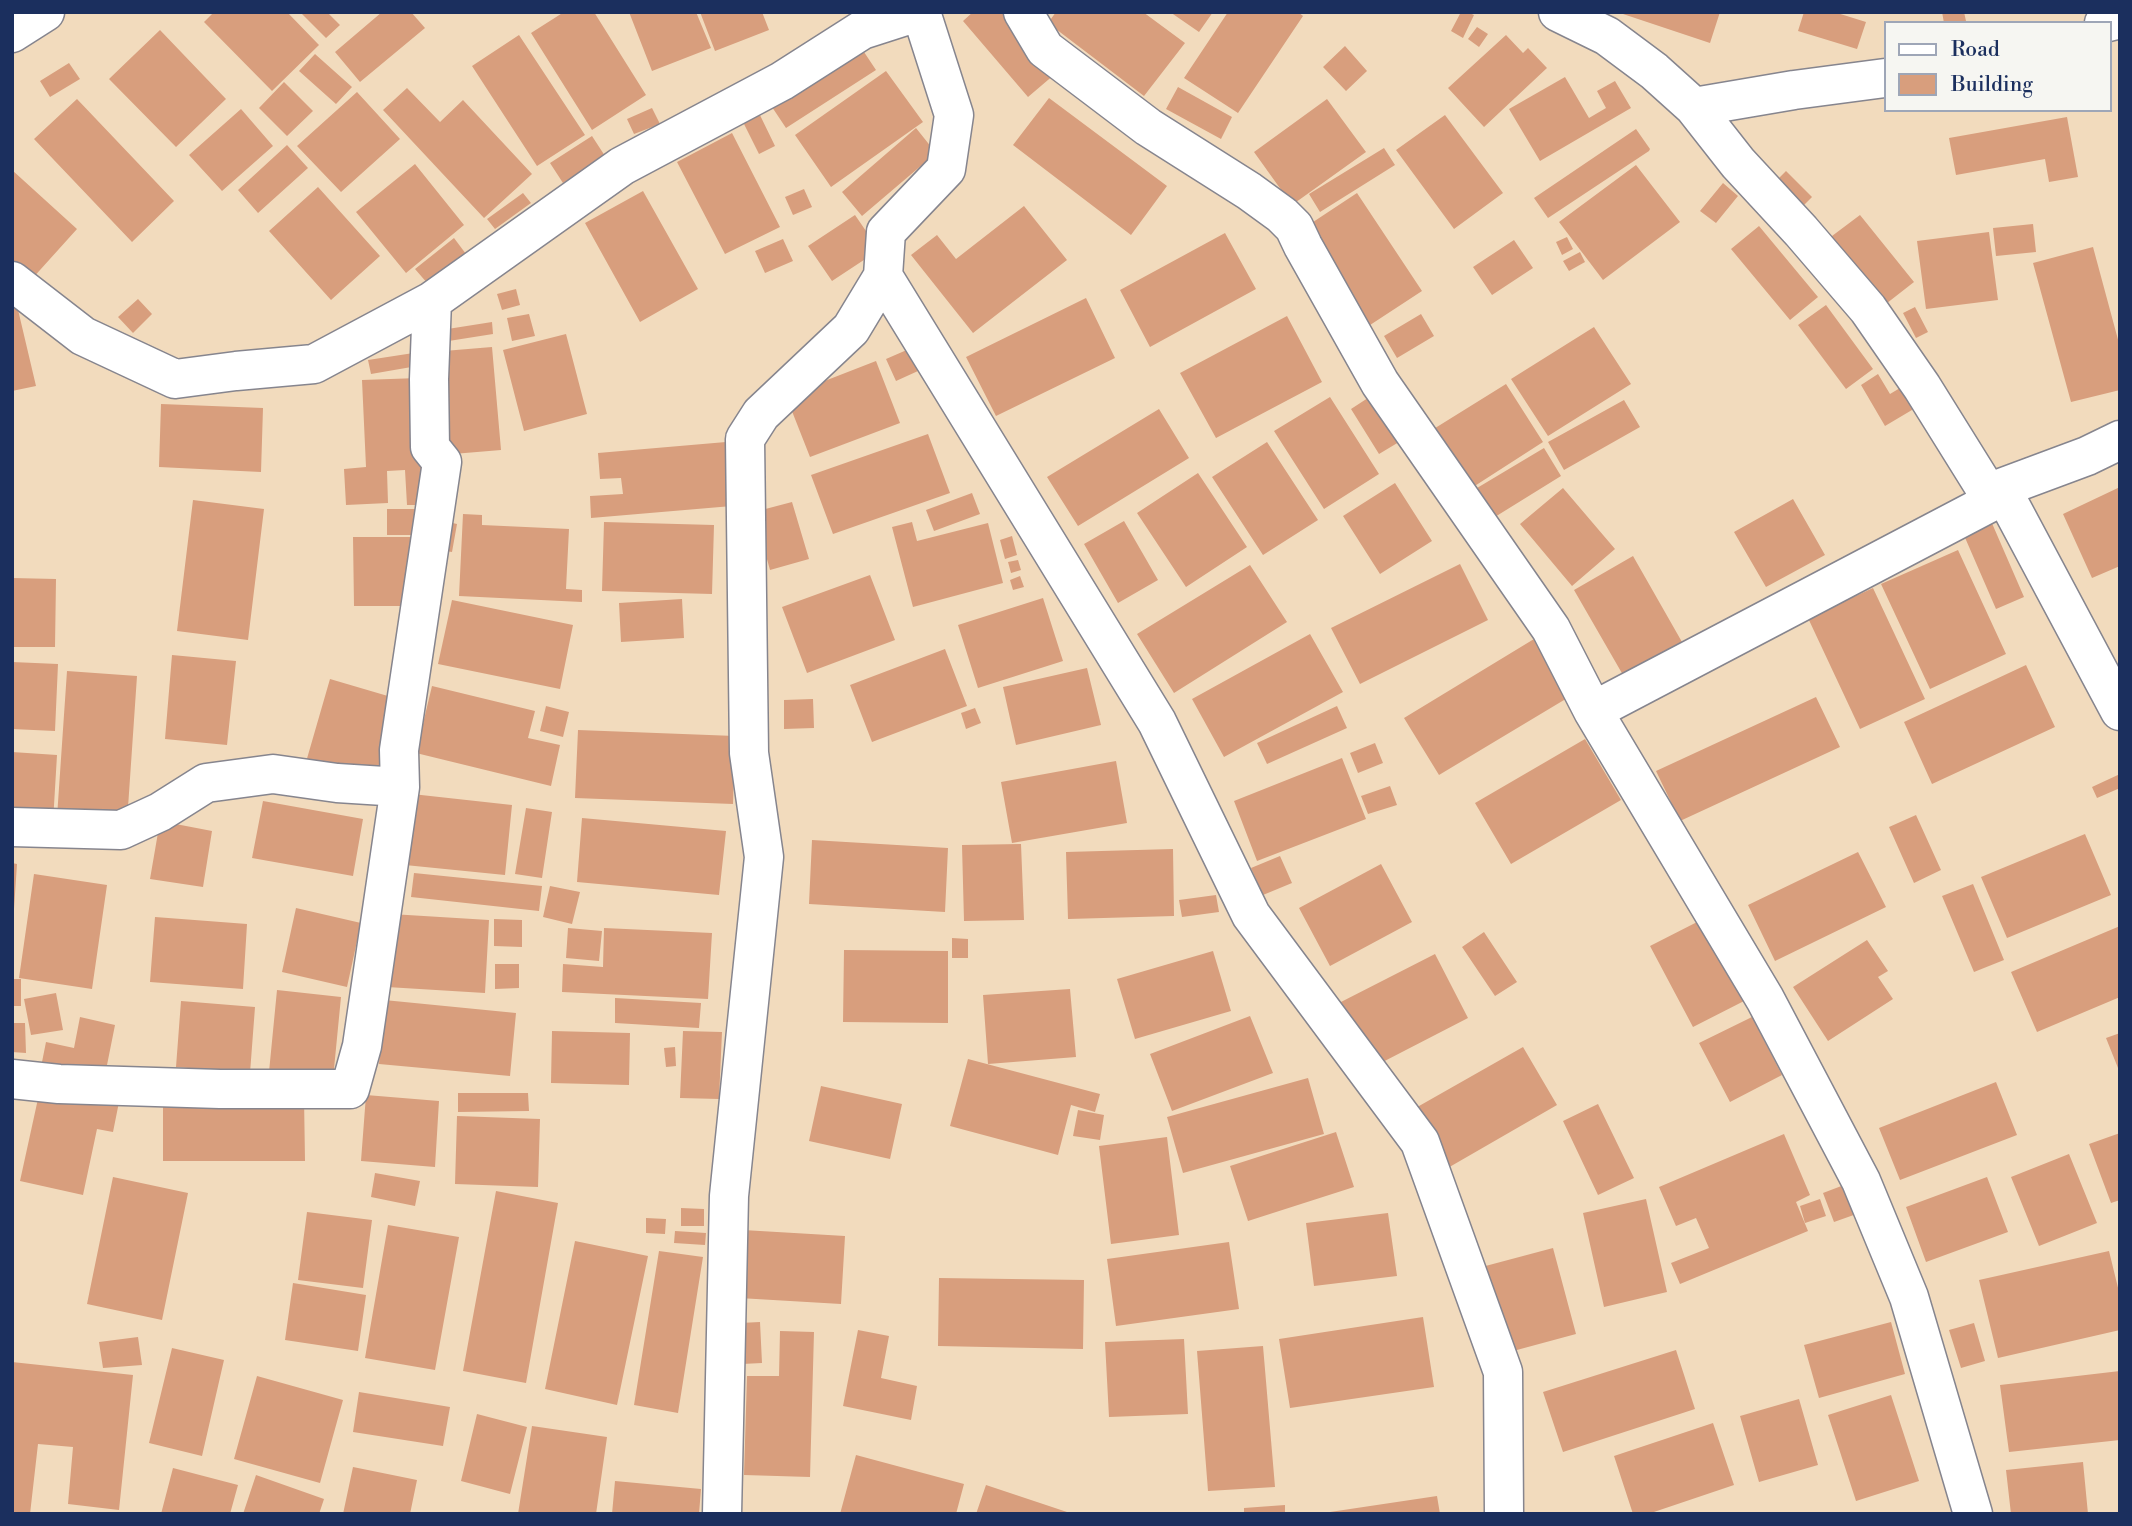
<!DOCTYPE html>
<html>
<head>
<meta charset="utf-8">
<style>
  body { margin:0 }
  #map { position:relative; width:2132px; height:1526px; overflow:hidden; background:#f2dbbd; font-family:"Libre Bodoni",serif }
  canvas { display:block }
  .frame { position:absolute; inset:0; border:14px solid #1b2f5e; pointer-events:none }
  .legend { position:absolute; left:1884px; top:21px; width:228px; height:91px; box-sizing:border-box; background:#f6f6f2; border:2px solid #9ea6b7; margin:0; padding:9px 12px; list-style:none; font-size:21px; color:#1b2f5e }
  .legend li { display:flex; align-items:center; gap:14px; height:35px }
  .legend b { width:35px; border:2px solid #9ea6b7 }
</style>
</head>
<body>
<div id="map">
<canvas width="2132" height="1526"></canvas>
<div class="frame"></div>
<ul class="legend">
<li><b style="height:9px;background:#fff"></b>Road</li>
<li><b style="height:19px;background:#d89e7d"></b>Building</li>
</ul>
</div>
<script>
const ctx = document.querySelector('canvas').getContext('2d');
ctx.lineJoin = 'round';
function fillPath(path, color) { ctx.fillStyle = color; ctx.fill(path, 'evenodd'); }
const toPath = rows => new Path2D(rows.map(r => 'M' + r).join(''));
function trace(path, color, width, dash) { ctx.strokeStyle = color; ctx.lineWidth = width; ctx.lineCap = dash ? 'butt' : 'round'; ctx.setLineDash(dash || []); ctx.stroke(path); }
const building = toPath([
  [214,12,287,12,319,45,272,91,204,22],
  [300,12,327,12,340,25,326,38],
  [382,12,411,12,425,28,360,82,335,52],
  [564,12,594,12,646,95,592,130,531,33],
  [629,12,696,12,711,48,652,71],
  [700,12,762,12,769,30,715,51],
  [973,12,1001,12,1055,74,1028,97,963,21],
  [1056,12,1143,12,1185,43,1144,96,1048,23],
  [1170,12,1213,12,1199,32],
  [1228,12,1298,12,1303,16,1238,113,1184,78],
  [1461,12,1467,12,1474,15,1463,38,1451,31],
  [1617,12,1720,12,1710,43],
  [1804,12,1834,12,1866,22,1857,49,1798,31],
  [1942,12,1964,12,1966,21,1944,23],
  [1477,27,1488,34,1479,47,1468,39],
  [160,30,226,99,176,147,109,79],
  [519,35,585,135,537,166,472,66],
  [1506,35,1523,53,1528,48,1547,68,1484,127,1448,88],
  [860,46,876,70,786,128,770,104],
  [1345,46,1367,71,1346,91,1323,67],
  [315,54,352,87,336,104,299,71],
  [69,63,80,79,50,97,40,81],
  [886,71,923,122,831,187,795,135],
  [1565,77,1589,118,1606,108,1597,91,1615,81,1631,108,1540,161,1509,109],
  [284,82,313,111,287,136,259,108],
  [1178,87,1232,117,1221,139,1166,109],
  [407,88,440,122,463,100,532,174,484,218,383,110],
  [357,92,400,139,341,192,297,146],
  [1049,98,1167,186,1131,235,1013,145],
  [77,99,174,201,132,242,34,139],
  [1327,99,1366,152,1292,205,1254,152],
  [652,108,660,124,634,134,627,119],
  [241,109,273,146,222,191,189,155],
  [757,109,775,146,759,154,741,118],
  [1445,115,1503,193,1454,229,1396,150],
  [2067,117,2078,177,2049,182,2045,159,1956,175,1949,138],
  [916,128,936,153,862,216,842,192],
  [1636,129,1650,149,1649,151,1548,218,1534,198],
  [732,133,780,227,725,254,677,162],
  [592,136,605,156,563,183,550,163],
  [287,145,308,168,258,213,238,190],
  [1384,148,1395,165,1320,212,1309,194],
  [415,164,464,225,406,273,356,212],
  [1636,165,1680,222,1603,280,1559,222],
  [12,170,77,229,31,280,12,263],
  [1786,171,1812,197,1802,207,1776,181],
  [1723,183,1738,196,1716,223,1700,211],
  [318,187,380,256,331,300,269,231],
  [804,189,812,207,793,215,785,197],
  [643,191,698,289,640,322,585,223],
  [523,193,531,203,495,229,487,219],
  [1357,193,1422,291,1367,327,1301,230],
  [1024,206,1067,260,973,333,911,255,937,235,956,259],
  [855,215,879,250,832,281,808,246],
  [1860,215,1914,282,1882,307,1828,239],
  [2033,224,2036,252,1996,256,1993,228],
  [1759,226,1818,297,1790,320,1731,249],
  [1989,232,1998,300,1926,309,1917,241],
  [1225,233,1256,289,1150,347,1120,290],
  [1567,237,1573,249,1562,255,1556,242],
  [454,238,466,254,428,284,415,269],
  [783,239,793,261,765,273,755,251],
  [1514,240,1533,268,1492,295,1473,267],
  [2093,247,2120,347,2120,390,2071,402,2033,263],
  [1580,252,1585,262,1569,271,1563,261],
  [516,289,520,305,502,310,497,294],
  [15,297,36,386,12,391,12,298],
  [1086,298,1115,358,996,416,966,357],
  [138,299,152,314,133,333,118,317],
  [1826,305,1873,369,1846,389,1798,325],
  [1915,307,1928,332,1916,338,1903,313],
  [529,314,535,336,512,341,507,318],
  [1421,314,1434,336,1397,358,1384,336],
  [1287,316,1322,382,1216,438,1180,373],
  [492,322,493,334,436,343,435,331],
  [1594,327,1631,384,1548,436,1511,379],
  [566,334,587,414,524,431,503,350],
  [492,347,501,450,441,455,432,352],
  [909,349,918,371,896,381,886,359],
  [420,352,423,365,371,374,368,360],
  [876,361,900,423,810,457,786,396],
  [1878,374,1890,394,1905,385,1917,407,1885,426,1861,385],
  [419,378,433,505,407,505,405,470,387,471,388,503,346,505,344,469,366,467,362,380],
  [1506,384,1543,442,1470,489,1432,430],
  [1371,396,1399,442,1379,454,1351,409],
  [1330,397,1379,474,1324,509,1274,431],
  [1624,400,1640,427,1564,470,1548,442],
  [161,404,263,408,261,472,159,467],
  [1159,409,1189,458,1078,526,1047,477],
  [928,434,950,493,833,534,811,475],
  [726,442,732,506,591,518,590,496,623,494,621,478,600,479,598,453],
  [1267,442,1318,520,1263,555,1212,477],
  [1544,448,1561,476,1490,520,1472,491],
  [1198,473,1247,547,1186,587,1137,513],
  [1395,483,1432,541,1380,574,1343,516],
  [2120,487,2120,566,2092,578,2063,514],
  [1563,488,1615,549,1572,586,1520,524],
  [972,493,980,514,934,531,926,510],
  [1793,499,1825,555,1766,587,1734,532],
  [193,500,264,509,248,640,177,631],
  [792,502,809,559,770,570,754,512],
  [387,509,417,509,416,535,387,535],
  [463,514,482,515,482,525,569,529,566,589,582,590,582,602,459,596],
  [439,520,457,524,452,552,433,549],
  [1124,521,1158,580,1118,603,1084,544],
  [1991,521,2024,597,1996,609,1963,533],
  [604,522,714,525,712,594,602,591],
  [912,522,917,541,988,523,1003,583,913,607,892,527],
  [1012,536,1017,555,1005,559,1000,540],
  [353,537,418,537,419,606,354,606],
  [1958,550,2006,654,1930,689,1881,584],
  [1633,556,1682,642,1623,675,1574,590],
  [1018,560,1021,570,1011,573,1008,562],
  [1460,564,1488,620,1360,684,1331,628],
  [1250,565,1287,622,1174,693,1137,634],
  [870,575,895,640,807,673,782,607],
  [1020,576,1024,587,1013,590,1010,580],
  [12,578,56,579,55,647,12,647],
  [1873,588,1925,699,1860,729,1808,618],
  [1043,598,1063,661,978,688,958,625],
  [682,599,684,638,621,642,619,603],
  [452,600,573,625,560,689,438,664],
  [1310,634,1343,692,1224,757,1192,699],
  [1534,639,1569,697,1439,775,1404,718],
  [945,649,967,706,872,742,850,685],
  [172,655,236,661,227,745,165,739],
  [12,662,58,664,55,731,12,729],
  [2026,665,2055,727,1932,784,1904,722],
  [1087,668,1101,725,1016,745,1003,687],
  [67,671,137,676,127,822,57,817],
  [330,679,398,699,376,781,306,762],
  [432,686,535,711,528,738,560,745,551,786,416,753],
  [1816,697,1840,747,1680,821,1656,771],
  [813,699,814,728,784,729,784,700],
  [546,706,569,712,563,737,540,731],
  [1337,706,1347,728,1267,764,1257,743],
  [975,708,981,723,966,729,961,713],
  [578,730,735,736,733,804,575,798],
  [1585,739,1621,800,1511,864,1475,803],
  [1375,743,1383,763,1358,773,1350,753],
  [12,752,57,755,53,822,12,820],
  [1342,758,1366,819,1257,861,1234,801],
  [1116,761,1127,823,1012,843,1001,782],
  [2120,774,2120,788,2097,798,2092,787],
  [1390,786,1397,805,1368,814,1361,796],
  [412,794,512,805,505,875,405,865],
  [263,801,363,819,353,876,252,858],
  [526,808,552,812,542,878,515,874],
  [1916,815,1941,870,1914,883,1889,827],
  [582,818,726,831,719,895,577,882],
  [160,821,212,831,203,887,150,879],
  [2085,834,2111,895,2007,938,1981,877],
  [812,840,948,848,945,912,809,904],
  [1021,844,1024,920,964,921,962,845],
  [1173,849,1174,916,1068,919,1066,852],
  [1858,852,1886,907,1775,961,1748,905],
  [1280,856,1292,883,1263,895,1251,868],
  [12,863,17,864,14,909,12,909],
  [1381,864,1412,922,1330,966,1299,908],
  [414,873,542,886,539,911,411,897],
  [34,874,107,885,92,989,19,978],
  [1973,884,2004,960,1974,972,1942,896],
  [550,886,580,892,572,924,543,917],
  [1216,895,1219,912,1182,917,1179,900],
  [296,908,361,923,347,987,282,972],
  [391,914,489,920,485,993,387,987],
  [155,917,247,924,243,989,150,982],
  [494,919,522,920,522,947,494,946],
  [1703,919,1746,1000,1693,1027,1650,946],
  [2120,926,2120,997,2037,1032,2011,972],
  [568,928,602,931,599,961,566,958],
  [604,928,712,933,708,999,562,992,563,964,603,967],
  [1484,932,1517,982,1495,996,1462,947],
  [952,938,968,939,968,958,952,958],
  [1867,940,1888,971,1878,977,1893,999,1828,1041,1793,987],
  [844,950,948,951,948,1023,843,1022],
  [1213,951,1231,1011,1135,1039,1117,979],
  [1435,954,1468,1018,1373,1067,1339,1003],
  [495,964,519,964,519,988,495,989],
  [12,979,21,979,21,1006,12,1006],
  [1070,989,1076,1057,988,1064,983,995],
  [277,990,341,997,333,1079,269,1072],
  [56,993,63,1030,31,1035,24,999],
  [615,998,701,1003,699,1028,615,1023],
  [384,1000,516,1013,510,1076,379,1064],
  [181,1001,255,1007,250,1073,176,1067],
  [1250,1016,1273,1073,1172,1111,1150,1054],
  [80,1017,115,1025,104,1080,41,1067,46,1042,74,1048],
  [1752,1017,1782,1075,1730,1102,1699,1043],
  [12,1023,25,1023,26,1053,12,1052],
  [552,1031,630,1033,629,1085,551,1083],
  [683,1031,722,1032,719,1099,680,1098],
  [2120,1033,2120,1073,2106,1038],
  [675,1047,676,1066,666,1067,664,1048],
  [1523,1047,1557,1105,1446,1169,1412,1110],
  [968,1059,1100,1094,1095,1112,1071,1105,1058,1155,950,1126],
  [1308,1078,1324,1134,1183,1173,1167,1117],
  [1996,1082,2017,1135,1900,1180,1879,1128],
  [41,1085,119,1102,113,1132,97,1129,83,1195,20,1181],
  [821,1086,902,1104,890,1159,809,1141],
  [458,1093,528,1093,529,1111,458,1112],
  [366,1095,439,1101,435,1167,361,1161],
  [163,1097,304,1097,305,1161,163,1161],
  [1598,1104,1634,1178,1598,1195,1563,1121],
  [1078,1110,1104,1115,1100,1140,1073,1136],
  [457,1116,540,1119,538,1187,455,1184],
  [1336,1132,1354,1187,1248,1221,1230,1166],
  [2120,1133,2120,1200,2111,1203,2089,1144],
  [1784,1134,1810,1195,1796,1202,1808,1231,1680,1284,1671,1263,1709,1248,1696,1218,1676,1226,1659,1187],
  [1167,1137,1179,1235,1111,1244,1099,1146],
  [2069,1154,2097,1223,2039,1246,2011,1177],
  [375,1173,420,1181,415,1206,371,1197],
  [113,1177,188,1193,162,1320,87,1304],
  [1987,1177,2008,1232,1926,1262,1906,1207],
  [1844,1185,1865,1211,1834,1222,1823,1193],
  [496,1191,558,1203,526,1383,463,1371],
  [1646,1199,1667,1292,1604,1307,1583,1213],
  [1820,1199,1826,1216,1805,1223,1800,1206],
  [681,1208,704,1209,704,1226,681,1226],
  [307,1212,372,1220,363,1288,298,1280],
  [1388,1213,1397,1276,1314,1286,1306,1223],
  [646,1218,666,1219,665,1234,646,1233],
  [388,1225,459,1237,435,1370,365,1358],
  [743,1230,845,1236,841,1304,739,1298],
  [675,1231,706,1233,705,1245,674,1243],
  [575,1241,648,1256,617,1405,545,1389],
  [1229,1242,1239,1309,1116,1326,1107,1259],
  [1553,1248,1576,1334,1502,1354,1478,1268],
  [659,1251,703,1257,678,1413,634,1405],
  [2109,1251,2120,1296,2120,1330,1998,1358,1979,1280],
  [939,1278,1084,1280,1083,1349,938,1346],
  [293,1283,366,1295,358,1351,285,1340],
  [1423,1317,1434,1387,1290,1408,1279,1339],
  [760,1322,762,1363,742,1364,740,1323],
  [1891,1322,1905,1374,1819,1398,1804,1345],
  [1974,1323,1985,1361,1961,1368,1949,1330],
  [858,1330,889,1336,881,1378,917,1386,911,1420,843,1406],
  [780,1331,814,1332,810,1477,744,1475,747,1376,779,1376],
  [138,1337,142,1365,103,1368,99,1342],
  [1184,1339,1188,1414,1109,1417,1105,1342],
  [1263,1346,1275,1487,1208,1491,1197,1351],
  [172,1348,224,1360,202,1456,149,1443],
  [1676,1350,1695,1409,1563,1452,1543,1392],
  [12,1362,133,1375,119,1510,68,1504,73,1447,38,1444,30,1514,12,1514],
  [2120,1371,2120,1440,2009,1452,2000,1385],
  [257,1376,343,1400,320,1483,234,1459],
  [359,1392,450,1407,443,1446,353,1432],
  [1891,1395,1919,1481,1856,1501,1828,1415],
  [1799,1399,1818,1465,1759,1482,1740,1416],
  [477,1414,527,1427,510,1494,461,1481],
  [1713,1423,1734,1485,1648,1514,1633,1514,1614,1456],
  [532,1426,607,1437,596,1514,518,1514],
  [856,1455,964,1484,956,1514,840,1514],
  [2083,1462,2088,1514,2011,1514,2006,1470],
  [353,1467,417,1480,410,1514,343,1514],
  [173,1468,238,1485,230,1514,161,1514],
  [256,1475,324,1499,319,1514,243,1514],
  [615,1481,701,1489,699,1514,612,1514],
  [986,1485,1070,1513,1070,1514,976,1514],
  [1437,1496,1440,1514,1330,1514,1330,1512],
  [1285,1505,1285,1514,1244,1514,1244,1508]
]);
const minor = toPath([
  [1023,12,1045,49,1148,127,1249,191,1282,215,1294,227,1303,246,1380,383,1551,629,1593,711,1765,999,1861,1181,1909,1297,1973,1514],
  [1558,12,1607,36,1654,71,1694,107,1794,90,1885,78],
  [2104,23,2120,19],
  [12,33,45,12],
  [1694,107,1738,163,1801,231,1868,309,1922,387,1993,501,2001,488,2120,711],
  [883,276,1157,722,1251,915,1420,1142,1503,1372,1504,1514],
  [12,281,83,336,175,379,236,371,314,364,432,301,622,166,782,81,862,30,918,12],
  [2001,488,2087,456,2120,440],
  [1593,711,1993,501],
  [12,827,121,830,160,812,206,783,273,774,337,783,400,787],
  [12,1079,59,1084,220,1089,350,1089,362,1046,400,787,399,750,442,462,430,447,429,379,432,301],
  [722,1514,729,1196,764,857,749,753,745,439,761,414,851,329,883,276,886,232,946,169,954,115,921,12]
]);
fillPath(building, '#d89e7d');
trace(minor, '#86858e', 41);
trace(minor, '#fff', 38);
</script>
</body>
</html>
